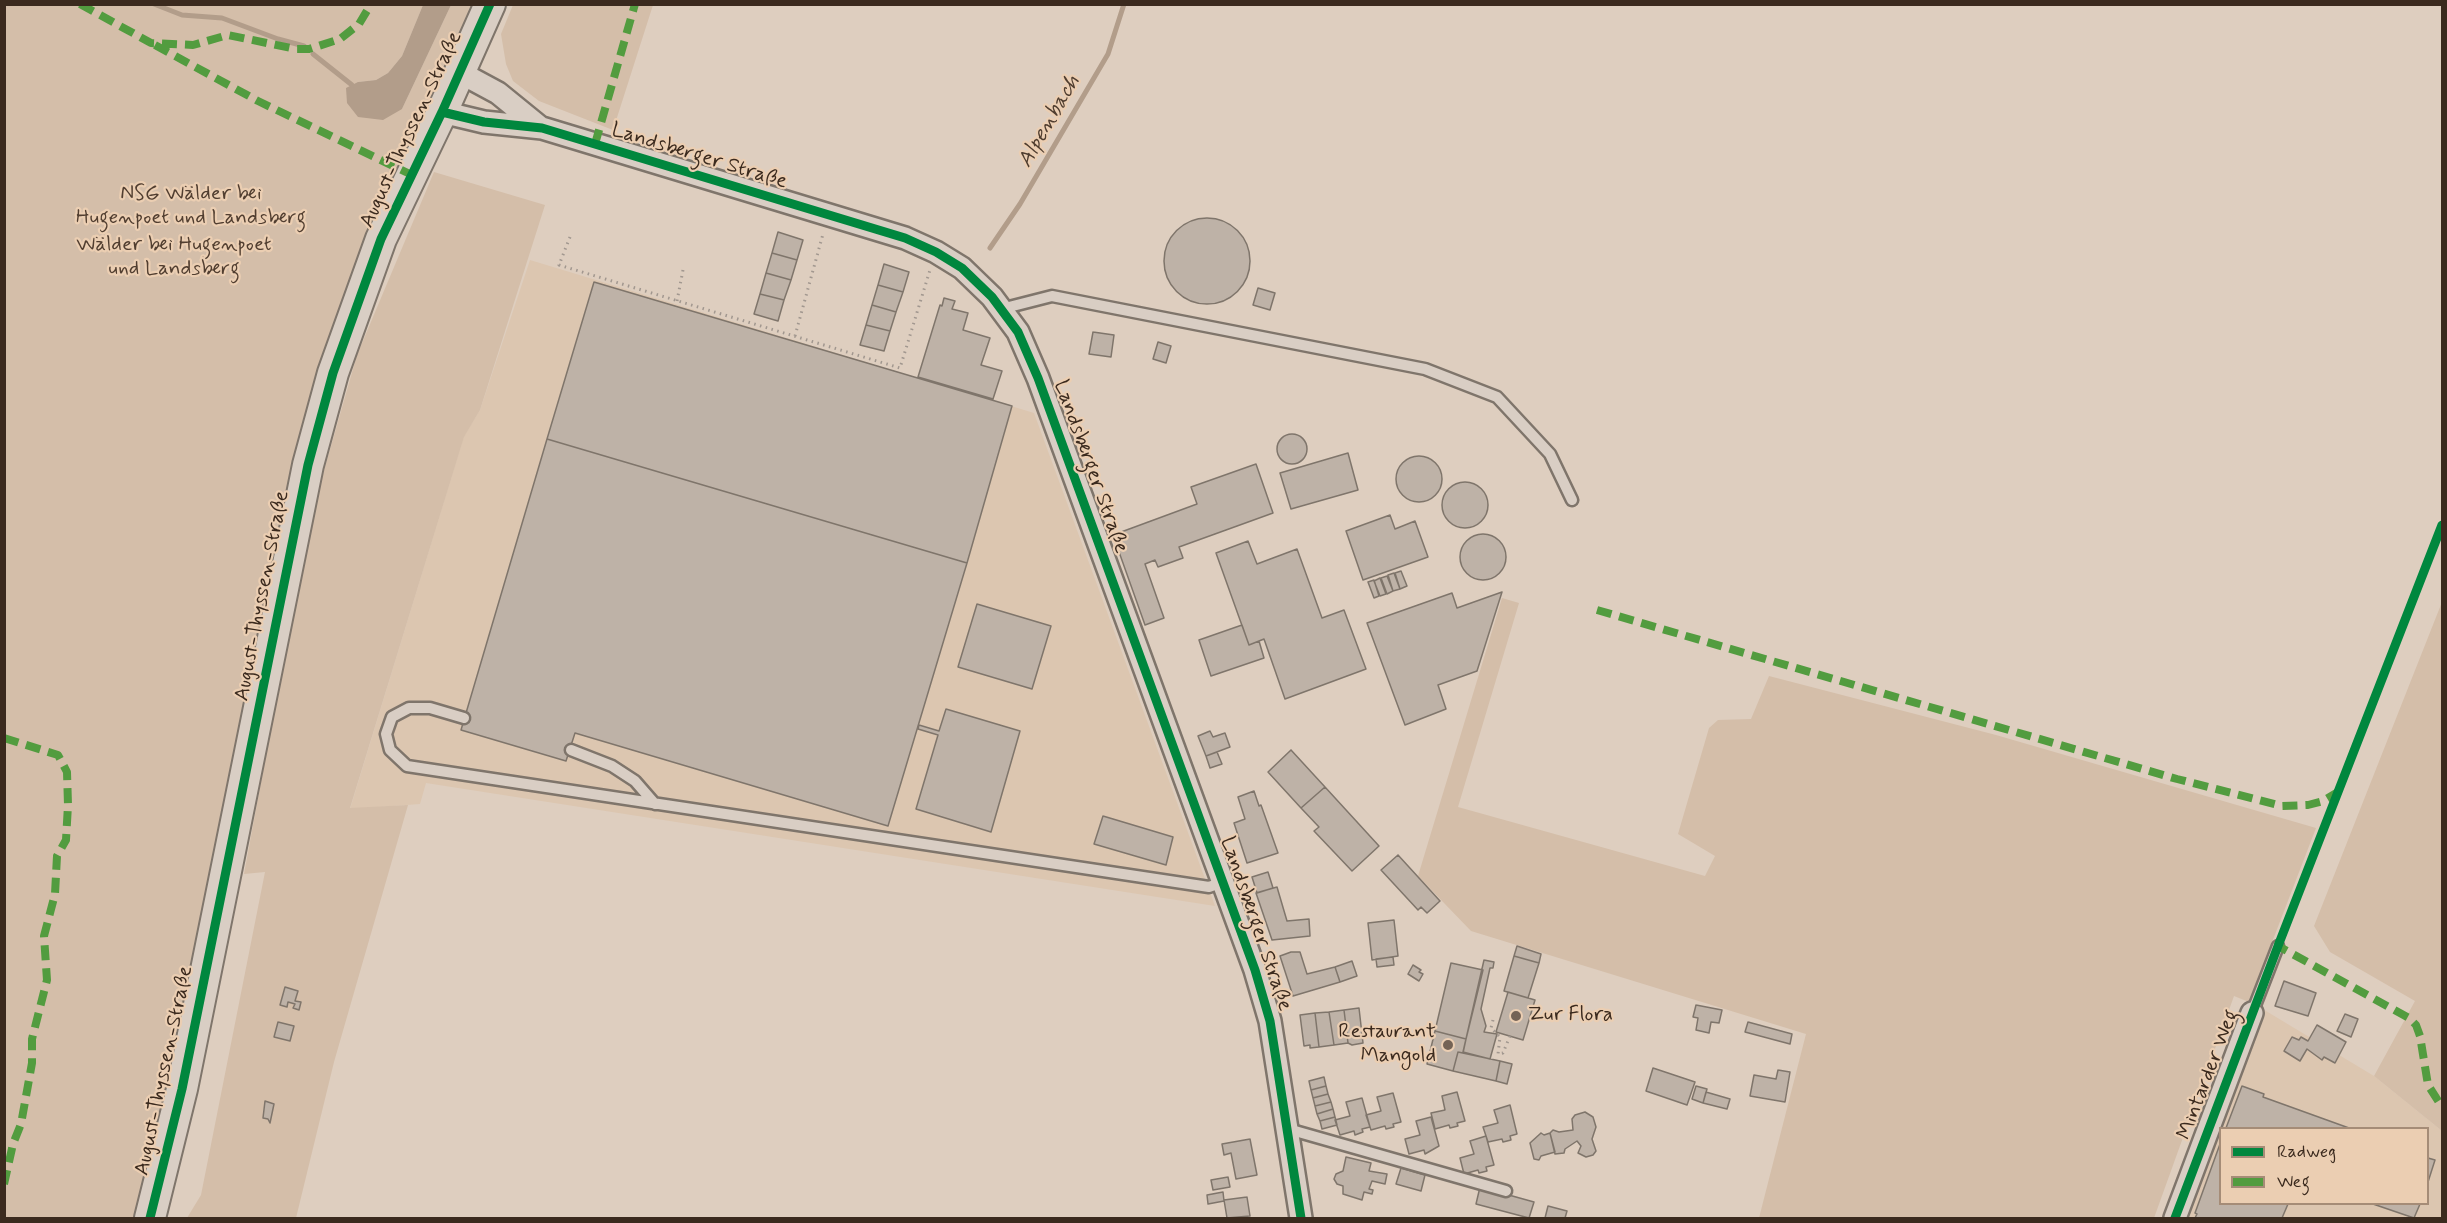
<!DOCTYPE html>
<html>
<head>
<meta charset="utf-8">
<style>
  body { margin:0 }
  #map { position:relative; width:2447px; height:1223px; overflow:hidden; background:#decebf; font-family:Mynerve,sans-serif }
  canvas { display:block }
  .frame { position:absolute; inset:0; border:6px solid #3b2a1e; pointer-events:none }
  .legend { position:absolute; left:2219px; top:1127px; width:210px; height:78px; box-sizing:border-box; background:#ebceb2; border:2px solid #a58c77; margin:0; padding:8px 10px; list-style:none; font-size:18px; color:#3b2a1e }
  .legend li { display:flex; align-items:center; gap:12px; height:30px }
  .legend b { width:30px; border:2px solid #a58c77 }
</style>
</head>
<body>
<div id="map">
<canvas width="2447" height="1223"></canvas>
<div class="frame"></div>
<ul class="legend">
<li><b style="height:8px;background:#00873e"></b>Radweg</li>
<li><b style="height:8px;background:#529c3f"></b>Weg</li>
</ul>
</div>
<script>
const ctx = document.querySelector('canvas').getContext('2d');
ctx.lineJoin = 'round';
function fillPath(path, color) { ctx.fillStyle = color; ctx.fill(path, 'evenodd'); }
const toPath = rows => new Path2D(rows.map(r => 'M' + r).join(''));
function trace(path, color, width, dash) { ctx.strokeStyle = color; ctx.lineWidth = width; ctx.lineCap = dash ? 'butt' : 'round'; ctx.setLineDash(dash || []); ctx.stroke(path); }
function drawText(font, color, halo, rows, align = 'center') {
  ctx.font = font + ' Mynerve,sans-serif'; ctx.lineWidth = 4.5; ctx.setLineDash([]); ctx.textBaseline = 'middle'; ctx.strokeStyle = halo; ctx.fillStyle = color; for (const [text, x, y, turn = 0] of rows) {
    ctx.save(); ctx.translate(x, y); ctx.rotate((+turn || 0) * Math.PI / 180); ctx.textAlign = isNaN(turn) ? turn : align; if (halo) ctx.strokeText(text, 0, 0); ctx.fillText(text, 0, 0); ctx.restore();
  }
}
const built = toPath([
  [530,260,1034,413,1215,906,426,783,420,804,350,809,464,436,480,410],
  [2261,1008,2374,1076,2442,1131,2442,1218,2183,1218],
  [2220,1128,2428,1128,2428,1204,2220,1204]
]);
const green = toPath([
  [5,5,423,5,402,56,388,73,376,80,358,82,402,109,451,5,484,5,379,236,139,1218,5,1218],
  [513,5,653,5,613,130,539,101,513,81,506,64,501,34],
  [434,172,545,205,480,410,464,437,350,808,408,805,334,1062,296,1218,187,1218,201,1195,265,872,244,874,309,523,357,355],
  [1502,598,1519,603,1458,807,1705,876,1715,856,1678,834,1709,728,1718,720,1751,719,1769,676,1996,735,2316,828,2249,1002,2234,996,2154,1218,1759,1218,1806,1034,1471,931,1418,876],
  [2442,602,2442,1131,2374,1076,2415,1001,2330,952,2314,926]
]);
const water = toPath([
  [423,5,451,5,402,109,383,120,358,117,347,103,346,88,358,82,376,80,388,73,402,56]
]);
const stream = toPath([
  [154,4,182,15,222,18,278,39,304,46],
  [313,54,352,85],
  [990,248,1020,204,1108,54,1124,4]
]);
const building = toPath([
  '1164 261a43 43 0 1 1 86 0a43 43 0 1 1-86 0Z',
  [778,232,803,240,797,260,772,253,778,232],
  [772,253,797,260,791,280,766,273,772,253],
  [884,264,909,272,903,292,878,285,884,264],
  [766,273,791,280,784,300,760,294,766,273],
  [594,282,1012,406,967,563,547,439,594,282],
  [878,285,903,292,896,312,872,305,878,285],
  [1258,288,1275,293,1270,310,1253,305,1258,288],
  [760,294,784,300,778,321,754,314,760,294],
  [944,298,955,301,952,309,968,313,963,330,990,338,981,365,1002,371,993,399,918,377,940,305,942,306,944,298],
  [872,305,896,312,890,331,866,325,872,305],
  [866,325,890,331,884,351,860,345,866,325],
  [1093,332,1114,335,1111,357,1089,354,1093,332],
  [1158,342,1171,346,1166,363,1153,359,1158,342],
  '1277 449a15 15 0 1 1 30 0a15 15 0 1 1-30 0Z',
  [547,439,967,563,888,826,575,733,566,761,461,730,547,439],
  [1348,453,1358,490,1291,509,1280,473,1348,453],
  '1396 479a23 23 0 1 1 46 0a23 23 0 1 1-46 0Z',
  [1256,464,1273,513,1179,547,1183,558,1158,567,1155,560,1145,564,1164,618,1145,625,1113,535,1197,504,1191,487,1256,464],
  '1442 505a23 23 0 1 1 46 0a23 23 0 1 1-46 0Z',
  [1390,515,1395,529,1415,521,1428,557,1363,580,1346,531,1390,515],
  '1460 557a23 23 0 1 1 46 0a23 23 0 1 1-46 0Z',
  [1248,541,1257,564,1297,549,1322,618,1344,610,1366,669,1285,699,1264,639,1249,645,1216,553,1248,541],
  [1401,571,1407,586,1400,589,1395,573,1401,571],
  [1394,573,1400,589,1393,591,1388,575,1394,573],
  [1387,576,1393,591,1387,594,1381,578,1387,576],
  [1380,578,1386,594,1380,596,1374,581,1380,578],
  [1374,580,1379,596,1374,598,1368,582,1374,580],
  [1502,592,1477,671,1438,685,1446,709,1405,725,1367,623,1452,593,1457,608,1502,592],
  [977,604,1051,626,1032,689,958,667,977,604],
  [1242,625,1249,645,1259,641,1264,658,1211,676,1199,640,1242,625],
  [946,709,1020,731,991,832,916,809,938,735,918,729,919,725,939,731,946,709],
  [1210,731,1213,737,1225,733,1230,747,1206,756,1198,736,1210,731],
  [1291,750,1325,787,1301,808,1268,772,1291,750],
  [1217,752,1222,764,1210,768,1206,756,1217,752],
  [1325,787,1379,846,1352,871,1314,831,1319,827,1301,808,1325,787],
  [1254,791,1259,806,1261,805,1278,853,1247,863,1234,823,1245,819,1238,797,1254,791],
  [1103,816,1173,837,1166,865,1094,844,1103,816],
  [1398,855,1440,901,1427,913,1421,907,1418,910,1381,870,1398,855],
  [1268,872,1273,888,1257,893,1252,877,1268,872],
  [1277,887,1287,921,1309,919,1310,936,1272,940,1256,893,1277,887],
  [1394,920,1398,956,1372,960,1368,923,1394,920],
  [1517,946,1541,954,1539,963,1514,956,1517,946],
  [1291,952,1300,952,1307,974,1335,967,1340,982,1293,996,1280,956,1291,952],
  [1514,956,1539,963,1528,998,1504,991,1514,956],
  [1393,957,1394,965,1377,967,1376,959,1393,957],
  [1484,960,1494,962,1493,968,1490,968,1481,1009,1486,1026,1484,1032,1497,1034,1490,1059,1463,1052,1484,960],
  [1352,961,1357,976,1340,982,1335,967,1352,961],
  [1451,963,1483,970,1466,1039,1435,1031,1451,963],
  [1413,965,1421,970,1419,972,1423,974,1419,981,1408,974,1413,965],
  [2284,981,2316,993,2308,1016,2275,1006,2284,981],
  [285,987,298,991,295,1001,301,1002,299,1010,293,1008,295,1004,288,1002,287,1007,280,1005,285,987],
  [1508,992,1535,1000,1523,1040,1496,1032,1508,992],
  [1696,1005,1722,1010,1719,1023,1711,1022,1709,1033,1696,1030,1698,1018,1693,1017,1696,1005],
  [1359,1008,1363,1043,1352,1045,1348,1043,1344,1010,1359,1008],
  [1344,1010,1348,1043,1334,1045,1329,1012,1344,1010],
  [1329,1012,1334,1045,1319,1047,1315,1013,1329,1012],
  [1315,1013,1319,1047,1310,1048,1310,1045,1304,1046,1300,1015,1315,1013],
  [2345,1014,2358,1019,2351,1037,2337,1031,2345,1014],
  [278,1022,294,1026,290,1041,274,1037,278,1022],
  [1748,1022,1792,1034,1790,1044,1745,1032,1748,1022],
  [2317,1025,2346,1042,2335,1063,2324,1057,2322,1060,2307,1049,2300,1061,2284,1051,2292,1037,2299,1040,2301,1037,2308,1041,2317,1025],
  [1435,1031,1466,1039,1463,1053,1458,1052,1453,1071,1427,1064,1435,1031],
  [1458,1052,1500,1061,1496,1081,1453,1071,1458,1052],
  [1500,1061,1512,1064,1507,1084,1496,1081,1500,1061],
  [1653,1068,1695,1082,1687,1105,1646,1091,1653,1068],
  [1778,1070,1790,1072,1785,1102,1750,1096,1754,1075,1776,1079,1778,1070],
  [1324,1077,1326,1086,1311,1090,1309,1081,1324,1077],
  [1326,1086,1328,1094,1313,1098,1311,1090,1326,1086],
  [1696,1086,1707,1089,1703,1103,1692,1099,1696,1086],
  [2242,1086,2264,1094,2263,1097,2349,1128,2226,1128,2242,1086],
  [1457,1092,1465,1121,1457,1123,1458,1126,1450,1128,1449,1125,1435,1129,1431,1113,1445,1110,1442,1096,1457,1092],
  [1706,1092,1730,1099,1727,1109,1703,1103,1706,1092],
  [1393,1093,1401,1122,1393,1124,1394,1127,1386,1129,1385,1126,1371,1130,1366,1115,1381,1111,1377,1097,1393,1093],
  [1328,1094,1331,1102,1315,1106,1313,1098,1328,1094],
  [1362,1098,1370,1127,1362,1129,1363,1132,1355,1135,1354,1131,1340,1135,1335,1120,1350,1116,1346,1102,1362,1098],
  [265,1101,274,1104,270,1123,268,1119,263,1118,265,1101],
  [1331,1102,1333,1109,1317,1114,1315,1106,1331,1102],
  [1510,1105,1517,1134,1510,1136,1511,1140,1503,1142,1502,1139,1488,1142,1483,1127,1498,1123,1494,1110,1510,1105],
  [1333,1109,1335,1117,1320,1121,1317,1114,1333,1109],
  [1585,1112,1593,1117,1596,1127,1592,1139,1596,1151,1593,1155,1586,1157,1578,1153,1581,1146,1577,1141,1565,1149,1564,1153,1555,1154,1550,1133,1553,1130,1559,1132,1573,1130,1572,1119,1575,1115,1585,1112],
  [1335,1117,1337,1125,1322,1129,1320,1121,1335,1117],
  [1431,1117,1439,1146,1425,1154,1424,1150,1409,1154,1405,1139,1420,1135,1416,1121,1431,1117],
  [1541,1133,1544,1135,1550,1133,1555,1152,1541,1156,1539,1160,1534,1159,1530,1143,1541,1133],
  [1486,1136,1494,1165,1486,1167,1487,1171,1479,1173,1478,1170,1464,1174,1460,1158,1474,1154,1470,1141,1486,1136],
  [1250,1139,1257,1175,1236,1179,1231,1153,1224,1155,1222,1144,1250,1139],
  [2220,1144,2220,1204,2288,1204,2282,1218,2195,1218,2197,1214,2195,1213,2220,1144],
  [1346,1157,1371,1163,1369,1171,1387,1174,1385,1184,1372,1181,1369,1189,1373,1190,1372,1194,1364,1192,1362,1200,1343,1194,1343,1186,1337,1184,1334,1179,1336,1174,1343,1171,1346,1157],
  [2428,1158,2435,1160,2428,1182,2428,1158],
  [1401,1168,1425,1175,1421,1191,1396,1184,1401,1168],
  [1228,1177,1230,1187,1213,1190,1211,1180,1228,1177],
  [1480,1187,1534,1202,1529,1218,1476,1204,1480,1187],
  [1223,1192,1224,1201,1208,1204,1207,1195,1223,1192],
  [1247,1197,1250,1216,1227,1218,1224,1200,1247,1197],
  [2373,1204,2420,1204,2414,1218,2373,1204],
  [1548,1206,1567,1211,1565,1218,1545,1218,1548,1206]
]);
const path = toPath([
  [570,237,559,265,900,368,930,270],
  [677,301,683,270],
  [795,336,823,234],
  [1493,1020,1491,1028,1500,1037,1498,1054,1503,1053,1510,1036]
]);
const lane = toPath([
  [1001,309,1052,296,1425,369,1497,397,1550,454,1572,500],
  [464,718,430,708,409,708,392,717,386,734,390,750,407,766,1209,887,1223,882],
  [571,750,612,766,635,781,655,804],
  [2252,1013,2278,946],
  [1288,1129,1506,1191]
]);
const street = toPath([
  [459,72,498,93,541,128],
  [442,112,484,122,542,128,905,238,936,252,962,268,992,297,1018,332,1038,378,1255,970,1270,1021,1301,1218],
  [2175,1218,2252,1013]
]);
const secondary = toPath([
  [150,1218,182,1089,308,465,333,373,381,239,442,112,490,4]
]);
const quiet = toPath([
  [80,4,151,43,193,45,228,35,296,49,309,49,340,39,359,24,371,4],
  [155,45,258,101,412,175],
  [595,144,635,4],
  [1597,610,2177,779,2282,806,2308,805,2323,801,2338,792],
  [4,738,58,755,67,772,68,805,66,840,57,856,55,894,44,936,47,980,32,1039,32,1063,21,1124,13,1144,4,1184],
  [2279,941,2278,946,2409,1018,2416,1025,2420,1036,2428,1085,2442,1107]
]);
const cycleway = toPath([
  [442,112,484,122,542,128,905,238,936,252,962,268,992,297,1018,332,1038,378,1255,970,1270,1021,1301,1218],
  [150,1218,182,1089,308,465,333,373,381,239,442,112,490,4],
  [2175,1218,2278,946,2442,525]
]);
const markers = [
  [1516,1016,6,"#746356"],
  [1448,1045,6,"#746356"]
];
const streetNames = [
  ["August-Thyssen-Straße",412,130,-65],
  ["Landsberger Straße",699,157,17],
  ["Landsberger Straße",1090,467,70],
  ["August-Thyssen-Straße",263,596,-79],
  ["Landsberger Straße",1255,924,71],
  ["August-Thyssen-Straße",165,1071,-78],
  ["Mintarder Weg",2209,1075,-69]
];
const parkNames = [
  ["NSG Wälder bei",191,195],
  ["Hugenpoet und Landsberg",191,219],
  ["Wälder bei Hugenpoet",174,246],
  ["und Landsberg",174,270]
];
const poiNames = [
  ["Zur Flora",1528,1016],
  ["Restaurant",1436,1033,"right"],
  ["Mangold",1436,1057,"right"]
];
const waterNames = [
  ["Alpenbach",1050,122,-60]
];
fillPath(built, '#dcc6b0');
fillPath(green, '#d4bea9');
fillPath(water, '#b29d8a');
trace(stream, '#b29d8a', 5);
fillPath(building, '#beb2a7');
trace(building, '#7f756b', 1.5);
trace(lane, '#7f756b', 15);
trace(street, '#7f756b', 26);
trace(secondary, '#7f756b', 34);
trace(path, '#a1978f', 3, [1.5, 4.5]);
trace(lane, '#d9cec4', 10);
trace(street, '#d9cec4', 21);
trace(secondary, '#d9cec4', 30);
trace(quiet, '#529c3f', 8, [15, 8]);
trace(cycleway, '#00873e', 9);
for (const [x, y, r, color] of markers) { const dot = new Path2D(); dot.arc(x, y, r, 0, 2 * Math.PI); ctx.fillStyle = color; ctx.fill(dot); trace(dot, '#ebceb2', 2); }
drawText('21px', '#3b2a1e', '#ebceb2', streetNames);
drawText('21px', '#513e30', '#ebceb2', parkNames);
drawText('21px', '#3b2a1e', '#ebceb2', poiNames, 'left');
drawText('italic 22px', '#4f3d2f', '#ebceb2', waterNames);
</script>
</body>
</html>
